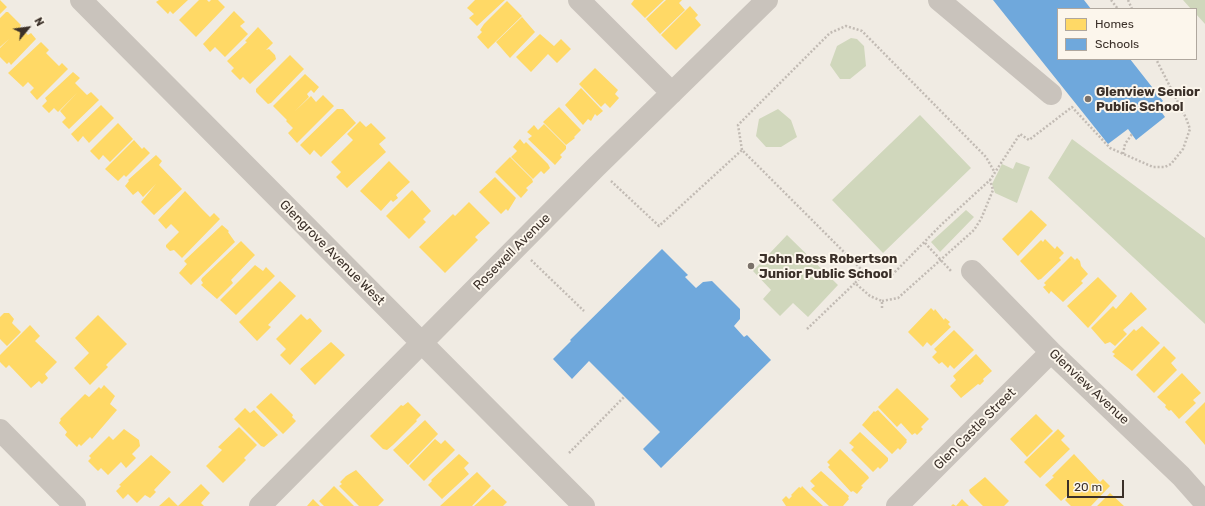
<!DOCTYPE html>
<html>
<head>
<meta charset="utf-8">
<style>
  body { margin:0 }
  #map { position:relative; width:1205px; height:506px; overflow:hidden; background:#f0ebe3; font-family:Rubik,sans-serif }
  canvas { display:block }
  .legend { position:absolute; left:1057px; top:8px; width:140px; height:52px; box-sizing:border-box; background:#fcf6ec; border:1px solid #afa79e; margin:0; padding:5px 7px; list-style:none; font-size:12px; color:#3b3029 }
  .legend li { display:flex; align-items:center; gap:8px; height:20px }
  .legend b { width:20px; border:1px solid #afa79e }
  .north { position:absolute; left:8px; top:8px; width:40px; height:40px; -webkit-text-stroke:3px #fcf6ec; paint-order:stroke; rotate:61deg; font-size:11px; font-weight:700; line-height:16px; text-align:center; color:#3b3029 }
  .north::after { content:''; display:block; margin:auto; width:14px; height:18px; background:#3b3029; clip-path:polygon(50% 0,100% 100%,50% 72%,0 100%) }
  .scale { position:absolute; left:1067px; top:480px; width:57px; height:18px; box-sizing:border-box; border:2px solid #3b3029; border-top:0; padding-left:5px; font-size:12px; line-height:14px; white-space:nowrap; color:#3b3029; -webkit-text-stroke:3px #fcf6ec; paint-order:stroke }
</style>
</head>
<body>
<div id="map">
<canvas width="1205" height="506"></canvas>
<ul class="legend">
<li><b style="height:11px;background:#ffd966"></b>Homes</li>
<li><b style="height:11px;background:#6fa8dc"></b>Schools</li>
</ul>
<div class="north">N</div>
<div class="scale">20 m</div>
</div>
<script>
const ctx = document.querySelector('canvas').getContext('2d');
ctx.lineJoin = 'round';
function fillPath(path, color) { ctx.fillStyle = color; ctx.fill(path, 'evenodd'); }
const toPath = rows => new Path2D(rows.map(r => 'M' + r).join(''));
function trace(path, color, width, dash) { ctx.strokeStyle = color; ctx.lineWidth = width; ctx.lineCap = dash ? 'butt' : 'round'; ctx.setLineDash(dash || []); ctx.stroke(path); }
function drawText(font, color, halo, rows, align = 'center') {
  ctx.font = font + ' Rubik,sans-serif'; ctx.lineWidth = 4; ctx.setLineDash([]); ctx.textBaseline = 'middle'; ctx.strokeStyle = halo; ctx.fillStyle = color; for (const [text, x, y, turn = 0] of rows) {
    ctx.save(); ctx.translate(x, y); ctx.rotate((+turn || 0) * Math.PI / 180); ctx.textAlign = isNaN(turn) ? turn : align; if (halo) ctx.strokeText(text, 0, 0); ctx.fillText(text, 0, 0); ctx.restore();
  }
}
const green = toPath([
  [1183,0,1205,0,1205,24,1196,14,1196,9,1191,9],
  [851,38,857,39,864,46,866,66,850,79,840,79,830,65,837,46],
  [778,109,791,120,797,137,781,147,766,147,756,136,759,119],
  [920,115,971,168,883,253,832,200],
  [1072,139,1205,238,1205,324,1048,178],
  [1016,162,1030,167,1017,203,995,193,992,184,1002,164,1013,169],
  [966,210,974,217,940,252,931,242],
  [787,235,838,285,808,317,793,303,780,316,763,299,771,290,753,271]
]);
const homes = toPath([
  [0,0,7,7,0,14],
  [159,0,188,0,173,14,170,11,168,14,156,2],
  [199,0,207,0,209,2,211,0,218,0,225,7,196,37,179,20],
  [475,0,505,0,477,26,469,18,474,14,467,8],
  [634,0,664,0,645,18,631,4],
  [666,0,682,0,679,3,685,10,660,34,646,19],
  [507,1,522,16,488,49,477,37,482,32,480,30,484,24],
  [690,6,698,15,695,18,701,25,676,50,661,35],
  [234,11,245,22,240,26,248,34,225,57,215,47,210,52,203,44],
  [6,12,8,12,21,25,20,27,28,35,31,33,36,39,11,65,9,62,7,64,0,57,0,48,9,39,0,47,0,18],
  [522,17,535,32,510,58,496,42],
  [258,27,273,43,266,50,269,49,275,55,276,59,250,84,243,77,240,80,231,71,234,68,227,61,247,42,245,41],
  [540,34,554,46,561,39,571,49,557,63,548,54,531,72,516,57],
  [41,42,49,50,46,53,59,66,62,63,68,69,37,100,30,92,34,88,28,82,23,87,8,73],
  [290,55,304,69,271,103,268,104,256,92,256,89],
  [595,68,618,90,615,94,619,98,610,108,605,103,601,107,579,84],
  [73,72,80,78,75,83,87,95,91,92,99,100,69,129,62,122,66,118,60,111,77,93,58,112,54,108,49,113,42,106,47,101,45,98],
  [305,74,319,87,314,93,311,90,307,94,309,97,294,112,311,96,316,102,323,95,334,106,297,143,288,133,293,128,286,121,287,120,273,106],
  [581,88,603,111,597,116,595,114,591,121,588,119,583,125,565,105],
  [101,105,114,118,89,143,83,136,78,142,71,134],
  [559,107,581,130,574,137,575,138,566,145,543,122],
  [337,109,343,109,356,123,321,157,314,150,310,155,300,145],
  [360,121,366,127,371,123,386,138,379,144,386,152,347,188,336,177,341,172,331,162,353,140,347,134],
  [118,123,133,139,110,162,103,155,99,160,90,151],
  [544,124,566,146,566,149,560,155,562,157,555,165,528,139,532,136,527,132,534,125,538,130],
  [520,139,524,144,526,142,548,164,550,168,544,174,541,171,533,179,511,157,517,151,513,147],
  [134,140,142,149,144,147,150,153,126,177,124,175,118,181,105,169],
  [156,155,162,161,159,165,182,189,154,215,141,202,156,184,143,197,138,191,133,195,125,186,129,181,128,180],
  [510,157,532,179,533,182,526,188,528,190,521,198,495,172],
  [389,161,410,182,396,195,398,198,393,202,391,200,381,211,360,191],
  [495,177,516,198,508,211,506,209,501,214,479,192],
  [412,190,431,211,423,219,426,222,409,239,386,216],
  [185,191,201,208,189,219,201,208,210,217,214,213,220,219,182,258,174,250,170,251,166,247,166,245,179,232,171,224,166,229,158,220],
  [469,202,490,223,475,237,478,240,445,273,419,247,453,214,455,216],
  [1031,210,1047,225,1018,256,1002,239],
  [222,225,229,231,228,232,235,242,191,285,179,273,187,264,184,261],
  [1045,239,1055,249,1057,246,1064,253,1059,258,1061,260,1041,279,1038,280,1020,261,1041,240,1043,242],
  [241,241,255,255,231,280,233,283,217,299,201,285,203,283,201,280,202,278],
  [1071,256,1075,260,1077,258,1080,261,1081,266,1088,274,1081,281,1083,283,1063,302,1051,291,1049,294,1043,287,1046,285,1044,283],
  [255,265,263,271,266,267,275,276,236,315,220,300],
  [1098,277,1117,296,1088,328,1067,306],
  [280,281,296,296,268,325,271,327,257,341,239,322],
  [1131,292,1147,309,1123,330,1127,334,1115,346,1110,342,1105,344,1091,328,1113,306,1116,309],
  [931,308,934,311,935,309,944,320,945,318,950,322,948,324,951,327,931,346,927,342,923,347,908,332],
  [4,313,9,313,14,319,12,323,21,332,7,346,0,339,0,317],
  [301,314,307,320,310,318,322,331,290,365,280,355,286,349,276,339],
  [98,315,127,344,106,365,108,367,90,385,74,368,89,353,75,338],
  [30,325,40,336,35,341,57,362,45,374,48,378,42,384,39,381,31,388,9,365,6,368,0,362,0,355],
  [1142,326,1160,343,1132,371,1113,356,1115,354,1112,352,1134,329,1136,331],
  [954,330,974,350,954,369,950,365,948,368,942,362,939,364,932,357,937,352,934,349],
  [331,342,345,355,315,385,300,369],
  [1164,346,1176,358,1171,363,1177,370,1154,393,1136,375],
  [976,354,992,371,983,379,984,381,980,385,978,384,961,398,950,386,956,380,953,376],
  [1182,373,1201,393,1193,400,1196,403,1179,419,1171,410,1169,411,1165,407,1166,405,1157,397],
  [104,385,115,396,110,404,117,410,92,439,90,437,81,446,79,444,77,447,65,435,67,432,59,423,61,420,60,419,85,394,89,397,99,387,101,389],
  [897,388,929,419,921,427,923,429,917,435,915,433,912,435,901,423,897,427,878,407],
  [271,393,293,415,292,417,296,421,283,434,256,407],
  [408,402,421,415,416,420,417,421,393,445,387,450,383,449,370,436,401,405,403,406],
  [1205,402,1205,445,1185,422],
  [245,408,250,413,254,410,278,435,264,447,261,446,234,419],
  [878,410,907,440,906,441,907,442,900,450,898,448,892,454,862,425,874,411,875,412],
  [1036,414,1053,431,1027,457,1010,439],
  [425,420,438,434,408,465,393,450],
  [239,427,257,445,244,458,246,460,223,483,206,466,222,450,218,447],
  [124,429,139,440,140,446,132,454,136,458,126,468,121,462,108,475,101,468,98,471,88,461,91,458,89,456,109,436,113,440],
  [1058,429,1065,436,1061,440,1070,449,1040,478,1024,462],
  [860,432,888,458,888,461,880,469,878,467,873,472,851,450,854,447,849,443],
  [435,439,441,444,445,440,455,450,424,481,409,466],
  [840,449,868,476,869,478,861,486,863,487,857,494,853,491,851,492,828,467,830,465,827,462],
  [459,454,469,463,464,468,469,474,442,499,428,485,432,481,431,480],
  [1074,454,1100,482,1103,479,1110,486,1091,506,1071,506,1065,500,1069,496,1068,495,1061,501,1045,485,1054,477,1052,476],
  [151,455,171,472,154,490,156,492,150,498,145,495,137,503,128,494,123,499,116,491,121,486,119,485],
  [356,470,384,500,378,506,359,506,339,486,342,484,340,482,346,476],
  [821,471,849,496,848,498,849,499,843,506,829,506,811,489,815,486,810,481],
  [477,472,491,486,472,506,440,506],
  [985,477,1009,501,1004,506,983,506,970,493,969,490],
  [201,484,210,493,201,503,204,506,159,506,169,497,178,506],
  [334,486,354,506,324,506,319,501],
  [802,486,812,496,823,506,786,506,782,500,786,496,789,499,792,496,791,495,799,487,801,488],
  [493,489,507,502,503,506,474,506],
  [1110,493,1124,506,1097,506],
  [313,499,320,506,307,506],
  [962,499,969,506,951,506,953,504,956,506]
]);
const schools = toPath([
  [993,0,1084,0,1091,9,1058,9,1058,59,1130,59,1163,101,1157,106,1165,117,1136,140,1128,129,1108,144],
  [662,249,688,275,685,277,696,288,703,282,712,281,740,309,740,319,734,326,744,337,747,335,771,360,661,468,643,449,660,432,589,361,572,379,553,359,571,341,570,340]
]);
const path = toPath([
  [1111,0,1118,9],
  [1128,0,1132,9],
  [1161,112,1179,103],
  [742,150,738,125,830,33,846,26,862,31,986,157,994,171],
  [1123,154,1125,144,1132,134],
  [611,181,659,226,742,150,865,273,878,277,892,275,942,224,990,180,1020,134,1029,140,1072,107,1110,148,1153,167,1165,167,1171,164,1183,149,1190,129,1186,118,1156,59],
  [925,243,952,272],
  [531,260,584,311],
  [865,273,855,283,870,296,882,301,882,309],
  [882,301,898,298,974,230,981,219,993,190,990,180],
  [807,329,855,283],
  [569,453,624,397]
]);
const minor = toPath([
  [81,0,584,506],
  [579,0,672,93],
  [939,0,1051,94],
  [972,271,1051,352,1181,476,1205,503],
  [0,430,75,506],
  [260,506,596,167,767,0],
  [897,506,1051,352]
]);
const markers = [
  [1088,99,4,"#7a716a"],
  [751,266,4,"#7a716a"]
];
const poiNames = [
  ["Glenview Senior",1096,92],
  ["Public School",1096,107],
  ["John Ross Robertson",759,259],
  ["Junior Public School",759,274]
];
const streetNames = [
  ["Rosewell Avenue",512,252,-45],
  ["Glengrove Avenue West",332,253,45],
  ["Glenview Avenue",1089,387,43],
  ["Glen Castle Street",975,429,-45]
];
fillPath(green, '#d0d7bc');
fillPath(homes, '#ffd966');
fillPath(schools, '#6fa8dc');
trace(path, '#c2bbb4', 2.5, [2, 2]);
trace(minor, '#c9c3bc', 22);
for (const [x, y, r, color] of markers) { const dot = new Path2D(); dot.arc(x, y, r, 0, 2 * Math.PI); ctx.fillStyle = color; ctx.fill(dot); trace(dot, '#fcf6ec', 1.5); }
drawText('bold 13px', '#3b3029', '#fcf6ec', poiNames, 'left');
drawText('13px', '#3b3029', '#fcf6ec', streetNames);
</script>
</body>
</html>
